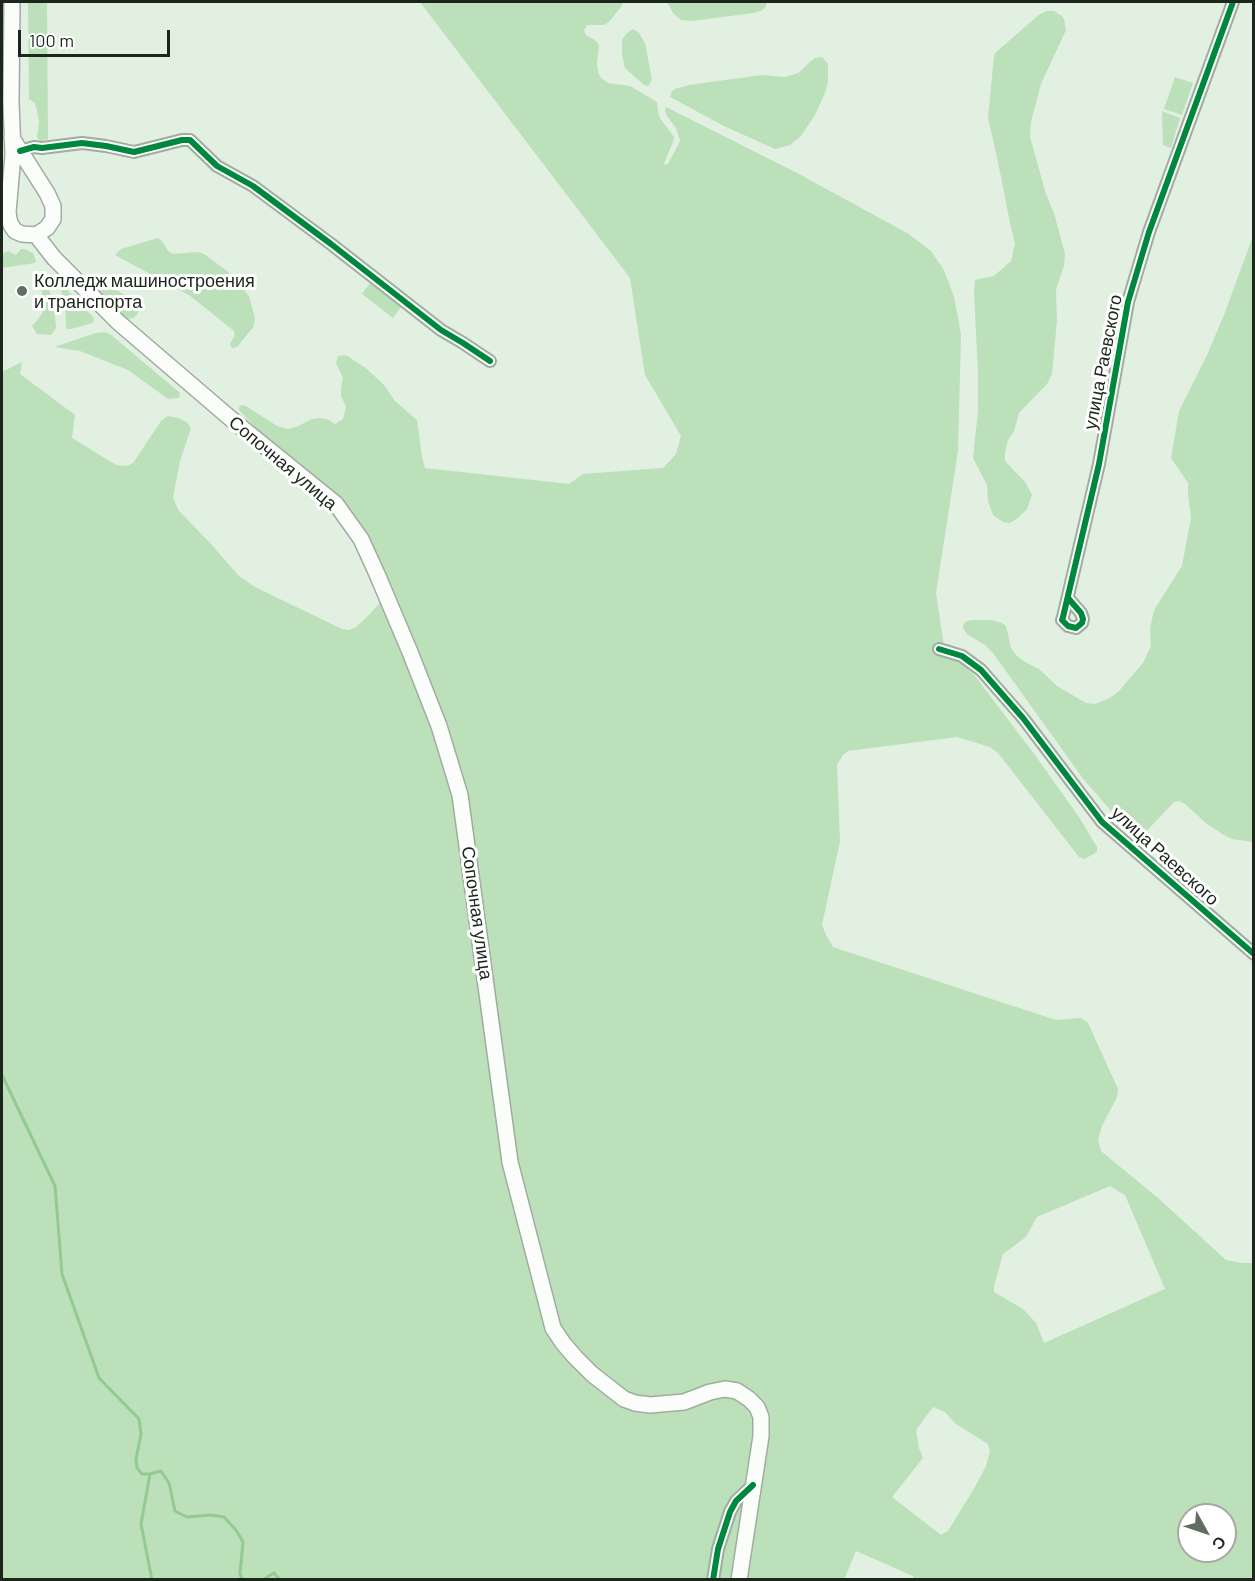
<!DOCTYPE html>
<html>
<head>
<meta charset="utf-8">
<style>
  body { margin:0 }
  #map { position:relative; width:1255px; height:1581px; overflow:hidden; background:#e1f0e0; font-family:Barlow,sans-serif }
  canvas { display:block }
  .frame { position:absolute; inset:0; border:3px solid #1d261c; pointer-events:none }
  .north { position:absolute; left:1177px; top:1503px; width:60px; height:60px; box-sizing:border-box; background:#fff; border:2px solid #a5a8a4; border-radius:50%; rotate:130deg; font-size:16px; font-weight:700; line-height:24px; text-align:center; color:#1d261c }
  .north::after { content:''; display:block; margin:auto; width:21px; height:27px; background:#626d61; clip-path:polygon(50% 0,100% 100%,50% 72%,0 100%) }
  .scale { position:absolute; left:18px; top:30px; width:152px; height:27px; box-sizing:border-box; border:3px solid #1d261c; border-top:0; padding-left:8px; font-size:18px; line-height:21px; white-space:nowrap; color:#1d261c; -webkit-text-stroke:4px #fff; paint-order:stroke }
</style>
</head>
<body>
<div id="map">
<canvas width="1255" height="1581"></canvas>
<div class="frame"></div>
<div class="north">С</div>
<div class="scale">100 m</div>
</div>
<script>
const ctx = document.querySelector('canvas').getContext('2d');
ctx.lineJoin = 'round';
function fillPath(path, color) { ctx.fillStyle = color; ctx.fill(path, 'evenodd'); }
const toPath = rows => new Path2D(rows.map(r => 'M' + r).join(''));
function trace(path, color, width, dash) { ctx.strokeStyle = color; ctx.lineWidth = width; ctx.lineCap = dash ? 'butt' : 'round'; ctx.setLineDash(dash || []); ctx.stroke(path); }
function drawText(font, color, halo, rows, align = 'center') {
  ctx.font = font + ' Barlow,sans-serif'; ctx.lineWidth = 6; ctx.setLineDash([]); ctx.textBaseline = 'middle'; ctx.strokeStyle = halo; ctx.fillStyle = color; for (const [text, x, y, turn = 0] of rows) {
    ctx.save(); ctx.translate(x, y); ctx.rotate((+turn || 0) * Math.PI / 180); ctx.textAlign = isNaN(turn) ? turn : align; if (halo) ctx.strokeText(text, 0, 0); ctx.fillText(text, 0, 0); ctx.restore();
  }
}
const green = toPath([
  [28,2,47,2,48,139,40,141,37,137,39,122,37,110,35,103,29,99],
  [420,2,623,2,621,7,609,22,604,25,587,25,584,30,586,35,596,41,599,45,597,63,598,72,601,78,608,83,630,86,657,102,658,113,660,118,674,137,673,142,665,161,664,165,668,164,680,141,676,128,667,116,665,110,666,107,799,174,907,233,931,251,944,270,954,297,961,334,958,451,936,593,944,646,975,676,1035,755,1079,817,1097,847,1097,851,1094,854,1084,859,1079,857,998,753,990,747,957,737,848,751,843,755,837,765,840,841,822,925,826,935,833,947,1056,1020,1081,1018,1088,1023,1118,1089,1117,1097,1102,1126,1098,1139,1101,1151,1158,1198,1226,1260,1242,1263,1253,1263,1253,1579,913,1579,913,1576,856,1551,844,1580,2,1580,2,372,22,362,20,374,75,415,72,438,116,465,127,466,133,463,161,421,168,416,178,418,187,422,191,428,180,461,173,498,179,511,210,543,238,575,255,587,342,629,349,630,356,627,371,613,383,599,382,569,284,456,256,428,239,410,239,407,242,405,246,406,277,426,288,429,296,427,312,419,320,418,327,419,335,424,343,419,346,407,341,396,341,388,343,378,336,363,338,356,346,355,367,369,384,385,395,401,417,420,422,457,425,468,569,484,583,474,663,468,676,454,681,436,645,375,630,278],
  [1110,1186,1125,1195,1165,1289,1044,1343,1036,1323,1023,1309,994,1292,994,1286,1003,1254,1026,1237,1037,1217],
  [933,1407,945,1412,956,1424,988,1444,990,1451,986,1466,975,1487,948,1531,941,1535,892,1497,923,1458,919,1448,916,1430],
  [1189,1515,1225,1515,1225,1551,1189,1551],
  [667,2,767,2,765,8,761,11,753,13,692,21,681,20,673,13],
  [1047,11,1054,11,1062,16,1064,19,1066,30,1041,84,1031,122,1030,137,1046,194,1054,213,1065,254,1064,266,1056,289,1057,320,1052,374,1047,384,1019,413,1014,431,1008,440,1005,452,1005,461,1026,483,1032,495,1027,509,1019,517,1010,523,1003,522,993,515,988,501,987,485,973,458,978,411,978,373,974,292,975,280,994,276,1011,261,1015,243,1010,223,998,162,988,118,994,56,996,52,1040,14],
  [633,29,639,33,645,43,652,80,648,86,644,85,625,68,622,55,622,40,626,34],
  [822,57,828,64,828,82,825,93,815,115,801,136,790,145,775,149,724,126,670,97,672,91,675,89,689,85,762,75,785,77,798,73,810,62,815,58],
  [1175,77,1193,83,1182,115,1164,109],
  [1162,111,1180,118,1171,148,1163,145],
  [1253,236,1253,842,1232,839,1224,835,1207,824,1185,804,1179,801,1174,802,1140,838,1133,836,1084,780,993,653,985,645,968,635,964,630,963,625,965,622,971,620,991,620,1002,623,1006,626,1011,648,1017,656,1025,662,1039,669,1057,686,1086,703,1095,704,1110,698,1118,692,1143,663,1151,646,1150,628,1154,610,1182,566,1191,518,1188,494,1188,483,1171,458,1179,411,1207,355,1224,315],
  [158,238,162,241,168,251,173,254,198,252,204,254,227,271,240,284,249,296,255,318,254,326,237,347,232,348,230,344,235,335,234,331,189,295,115,255,121,249],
  [21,249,24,249,33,253,36,261,35,263,2,268,2,254,8,251,16,255],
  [42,269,54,304,56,328,51,335,37,334,32,326,42,314],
  [56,278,94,318,93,323,71,329,67,329,66,326,65,301],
  [100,280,141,305,137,315,133,318,128,319,121,315,97,291,96,284],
  [370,283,401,307,393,318,362,294],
  [105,332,110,334,179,392,180,395,179,398,168,399,128,370,80,351,54,347,96,333]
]);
const stream = toPath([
  [2,1075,55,1186,62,1274,99,1378,139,1419,141,1434,136,1459,137,1468,142,1474,150,1474,141,1524,152,1580],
  [150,1474,161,1471,169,1483,175,1511,187,1517,211,1515,224,1517,236,1530,243,1542,240,1573,242,1580],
  [264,1580,267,1577,274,1573,280,1580]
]);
const minor = toPath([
  [20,151,34,147,42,148,82,143,106,146,134,152,182,140,190,140,217,166,253,186,331,244,441,330,463,343,490,361],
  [1068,598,1081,613,1083,619,1082,623,1076,628,1068,626,1062,620,1063,617,1099,464,1128,302,1149,232,1233,2],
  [939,649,962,656,981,670,1023,718,1102,822,1254,954],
  [713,1580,718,1549,730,1512,736,1501,753,1485]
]);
const secondary = toPath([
  [12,2,11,102,12,127,13,155,8,212,9,219,11,225,15,231,22,234,36,235,47,228,53,219,53,206,47,193,12,138],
  [36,235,54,258,118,322,230,418,336,504,361,539,377,574,410,652,439,726,460,795,510,1162,553,1328,563,1343,575,1357,592,1374,624,1399,635,1403,650,1405,684,1402,710,1392,725,1389,737,1391,749,1399,757,1407,761,1417,761,1436,739,1580]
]);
const cycleway = toPath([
  [20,151,34,147,42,148,82,143,106,146,134,152,182,140,190,140,217,166,253,186,331,244,441,330,463,343,490,361],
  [1068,598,1081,613,1083,619,1082,623,1076,628,1068,626,1062,620,1063,617,1099,464,1128,302,1149,232,1233,2],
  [939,649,962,656,981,670,1023,718,1102,822,1254,954],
  [713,1580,718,1549,730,1512,736,1501,753,1485]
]);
const markers = [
  [22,291,6,"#626d61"]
];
const poiNames = [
  ["Колледж машиностроения",34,281],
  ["и транспорта",34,302]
];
const streetNames = [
  ["улица Раевского",1103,362,-79],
  ["Сопочная улица",283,463,40],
  ["улица Раевского",1165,856,42],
  ["Сопочная улица",477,913,82]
];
fillPath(green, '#bce0ba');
trace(stream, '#93ca92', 3);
trace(minor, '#a0aca0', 14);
trace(secondary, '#a0aca0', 18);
trace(minor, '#fafdfa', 10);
trace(secondary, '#fafdfa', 15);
trace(cycleway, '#00873e', 6);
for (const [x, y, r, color] of markers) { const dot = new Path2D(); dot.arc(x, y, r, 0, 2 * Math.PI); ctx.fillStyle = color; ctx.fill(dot); trace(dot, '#fff', 2); }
drawText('18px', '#1d261c', '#fff', poiNames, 'left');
drawText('18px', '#1d261c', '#fff', streetNames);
</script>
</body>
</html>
